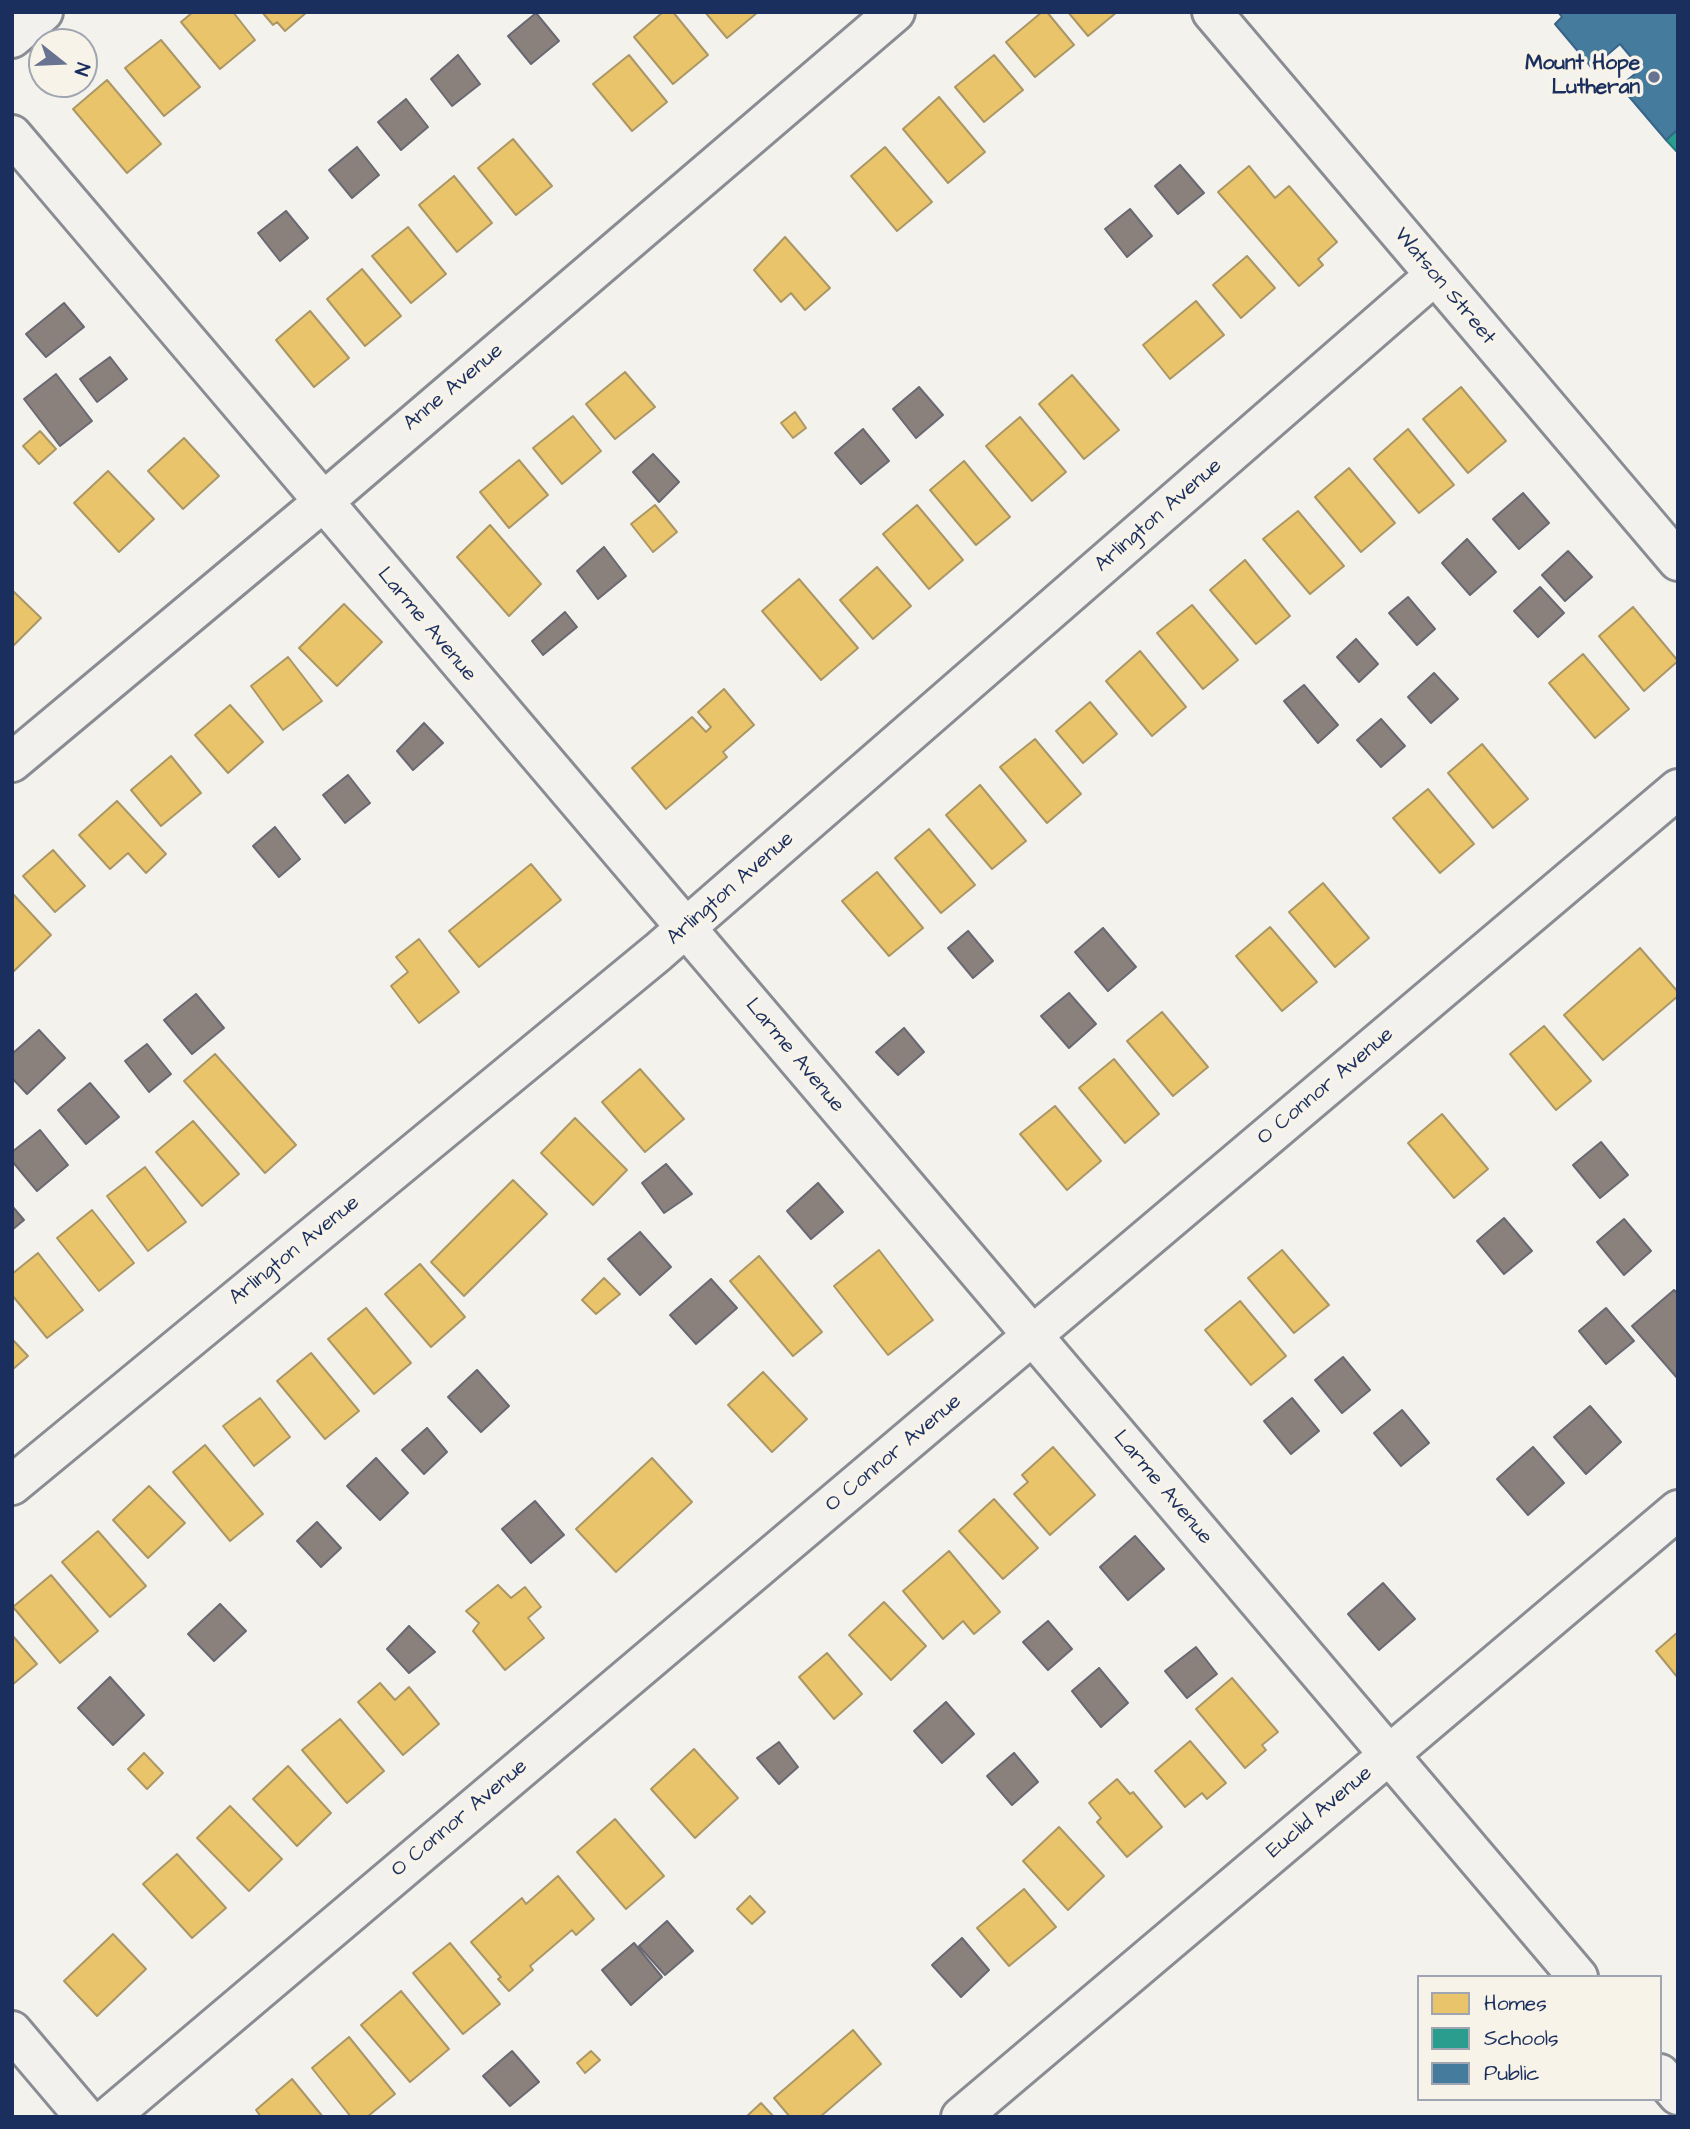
<!DOCTYPE html>
<html>
<head>
<meta charset="utf-8">
<style>
  body { margin:0 }
  #map { position:relative; width:1690px; height:2129px; overflow:hidden; background:#f4f2ec; font-family:"Architects Daughter",sans-serif }
  canvas { display:block }
  .frame { position:absolute; inset:0; border:14px solid #1b2f5e; pointer-events:none }
  .legend { position:absolute; left:1417px; top:1975px; width:245px; height:126px; box-sizing:border-box; background:#f7f3e8; border:2px solid #9fa5b1; margin:0; padding:9px 12px; list-style:none; font-size:21px; color:#1b2f5e }
  .legend li { display:flex; align-items:center; gap:14px; height:35px }
  .legend b { width:35px; border:2px solid #9fa5b1 }
  .north { position:absolute; left:28px; top:28px; width:70px; height:70px; box-sizing:border-box; background:#f7f3e8; border:2px solid #9fa5b1; border-radius:50%; rotate:108deg; font-size:19px; font-weight:700; line-height:28px; text-align:center; color:#1b2f5e }
  .north::after { content:''; display:block; margin:auto; width:24px; height:32px; background:#677390; clip-path:polygon(50% 0,100% 100%,50% 72%,0 100%) }
</style>
</head>
<body>
<div id="map">
<canvas width="1690" height="2129"></canvas>
<div class="frame"></div>
<ul class="legend">
<li><b style="height:19px;background:#e9c46a"></b>Homes</li>
<li><b style="height:19px;background:#2a9d8f"></b>Schools</li>
<li><b style="height:19px;background:#457b9d"></b>Public</li>
</ul>
<div class="north">N</div>
</div>
<script>
const ctx = document.querySelector('canvas').getContext('2d');
ctx.lineJoin = 'round';
function fillPath(path, color) { ctx.fillStyle = color; ctx.fill(path, 'evenodd'); }
const toPath = rows => new Path2D(rows.map(r => 'M' + r).join(''));
function trace(path, color, width, dash) { ctx.strokeStyle = color; ctx.lineWidth = width; ctx.lineCap = dash ? 'butt' : 'round'; ctx.setLineDash(dash || []); ctx.stroke(path); }
function drawText(font, color, halo, rows, align = 'center') {
  ctx.font = font + ' "Architects Daughter",sans-serif'; ctx.lineWidth = 7; ctx.setLineDash([]); ctx.textBaseline = 'middle'; ctx.strokeStyle = halo; ctx.fillStyle = color; for (const [text, x, y, turn = 0] of rows) {
    ctx.save(); ctx.translate(x, y); ctx.rotate((+turn || 0) * Math.PI / 180); ctx.textAlign = isNaN(turn) ? turn : align; if (halo) ctx.strokeText(text, 0, 0); ctx.fillText(text, 0, 0); ctx.restore();
  }
}
const homes = toPath([
  [193,12,233,12,255,40,220,69,181,22,193,12],
  [262,12,307,12,285,31,277,22,273,25,262,12],
  [663,12,673,12,708,55,673,84,634,37,663,12],
  [705,12,758,12,727,38,705,12],
  [1042,12,1047,12,1074,45,1035,77,1006,42,1042,12],
  [1068,12,1117,12,1088,36,1068,12],
  [161,40,200,87,164,116,125,68,161,40],
  [629,55,667,102,632,131,593,84,629,55],
  [994,55,1023,90,984,122,955,87,994,55],
  [107,80,161,144,127,173,73,109,107,80],
  [939,97,985,152,948,183,903,129,939,97],
  [513,139,552,186,516,215,478,168,513,139],
  [885,147,932,202,897,231,851,176,885,147],
  [1249,166,1275,198,1289,186,1337,242,1318,259,1323,265,1299,286,1218,192,1249,166],
  [454,176,492,223,457,252,419,205,454,176],
  [408,227,446,274,411,303,372,256,408,227],
  [785,237,830,288,805,310,791,293,781,302,754,270,785,237],
  [1247,256,1275,288,1241,318,1213,285,1247,256],
  [362,269,401,316,365,346,327,299,362,269],
  [1196,301,1224,335,1170,379,1143,345,1196,301],
  [310,311,349,358,314,387,276,340,310,311],
  [625,372,655,407,615,439,586,404,625,372],
  [1072,375,1119,430,1084,459,1039,404,1072,375],
  [1461,387,1506,441,1468,473,1423,419,1461,387],
  [795,412,806,428,793,438,781,423,795,412],
  [573,416,601,451,562,484,533,448,573,416],
  [1020,417,1066,472,1032,501,986,446,1020,417],
  [1408,429,1454,485,1419,513,1374,459,1408,429],
  [40,431,56,449,39,464,23,446,40,431],
  [184,438,219,476,183,509,148,471,184,438],
  [519,460,548,495,509,528,480,492,519,460],
  [964,461,1010,517,976,545,930,490,964,461],
  [1349,468,1395,523,1361,552,1315,497,1349,468],
  [108,471,154,519,119,552,74,503,108,471],
  [655,505,677,532,653,552,631,524,655,505],
  [917,505,963,560,929,589,883,534,917,505],
  [1298,511,1344,566,1310,594,1263,539,1298,511],
  [490,525,541,584,509,616,457,557,490,525],
  [1245,560,1290,616,1256,644,1210,590,1245,560],
  [877,567,911,606,873,639,840,600,877,567],
  [799,579,858,648,821,680,762,611,799,579],
  [12,590,41,618,12,647,12,590],
  [344,604,382,642,337,686,299,648,344,604],
  [1192,605,1238,660,1203,689,1157,633,1192,605],
  [1633,607,1678,661,1644,691,1599,636,1633,607],
  [1140,651,1186,707,1152,736,1106,681,1140,651],
  [1583,654,1629,709,1595,738,1549,683,1583,654],
  [288,657,322,701,283,730,251,686,288,657],
  [724,689,754,725,723,752,727,757,666,809,632,768,692,717,706,732,711,727,698,712,724,689],
  [1090,702,1117,734,1083,763,1056,731,1090,702],
  [230,705,263,742,228,773,195,735,230,705],
  [1035,739,1081,794,1047,823,1000,767,1035,739],
  [1482,744,1528,799,1493,828,1448,773,1482,744],
  [171,756,201,793,161,826,131,790,171,756],
  [980,785,1026,841,992,869,946,815,980,785],
  [1428,789,1474,844,1440,873,1393,818,1428,789],
  [117,801,166,854,146,873,128,853,110,869,79,835,117,801],
  [929,829,975,885,941,913,895,858,929,829],
  [53,850,85,886,55,912,23,876,53,850],
  [531,864,561,900,479,967,449,931,531,864],
  [877,872,923,928,889,956,842,901,877,872],
  [1323,883,1369,938,1335,967,1289,912,1323,883],
  [12,893,51,935,14,971,12,969,12,893],
  [1270,927,1317,982,1282,1011,1236,956,1270,927],
  [419,939,459,992,419,1023,391,986,408,972,396,957,419,939],
  [1640,948,1678,992,1678,996,1603,1060,1564,1015,1640,948],
  [1162,1012,1208,1067,1173,1096,1127,1041,1162,1012],
  [1544,1026,1591,1081,1556,1110,1510,1054,1544,1026],
  [215,1054,296,1145,265,1173,184,1081,215,1054],
  [1114,1059,1159,1114,1125,1143,1079,1088,1114,1059],
  [640,1069,684,1119,645,1152,602,1102,640,1069],
  [1055,1106,1101,1161,1067,1190,1020,1134,1055,1106],
  [1442,1114,1488,1169,1454,1198,1408,1143,1442,1114],
  [575,1118,627,1170,593,1205,541,1153,575,1118],
  [193,1121,239,1174,202,1206,156,1152,193,1121],
  [145,1167,186,1222,148,1251,107,1196,145,1167],
  [513,1180,547,1214,464,1296,431,1262,513,1180],
  [92,1210,134,1263,99,1291,57,1238,92,1210],
  [879,1250,933,1320,888,1355,834,1286,879,1250],
  [1282,1250,1329,1305,1294,1333,1248,1278,1282,1250],
  [38,1253,83,1310,47,1338,12,1295,12,1274,38,1253],
  [759,1256,822,1332,793,1356,730,1281,759,1256],
  [420,1264,465,1317,431,1347,385,1294,420,1264],
  [604,1278,620,1294,596,1314,582,1300,604,1278],
  [1240,1301,1286,1356,1251,1385,1205,1330,1240,1301],
  [366,1308,411,1363,374,1394,328,1339,366,1308],
  [12,1339,28,1356,12,1370,12,1339],
  [311,1353,359,1411,325,1439,277,1381,311,1353],
  [763,1372,807,1419,772,1452,728,1405,763,1372],
  [260,1398,290,1437,254,1466,223,1426,260,1398],
  [205,1445,263,1514,230,1541,173,1472,205,1445],
  [1053,1447,1095,1495,1050,1535,1014,1494,1028,1482,1022,1475,1053,1447],
  [652,1458,692,1502,616,1572,576,1529,652,1458],
  [149,1486,185,1523,148,1558,113,1520,149,1486],
  [994,1499,1038,1548,1003,1579,959,1531,994,1499],
  [98,1531,146,1586,110,1617,62,1562,98,1531],
  [949,1551,1000,1612,974,1634,963,1621,943,1639,903,1591,949,1551],
  [51,1575,98,1631,60,1663,13,1607,51,1575],
  [498,1585,511,1598,525,1587,541,1607,528,1618,544,1638,505,1670,473,1631,479,1623,466,1611,498,1585],
  [884,1602,926,1646,891,1680,849,1635,884,1602],
  [1678,1632,1678,1678,1656,1651,1678,1632],
  [12,1635,37,1664,12,1685,12,1635],
  [827,1653,862,1694,834,1719,799,1677,827,1653],
  [1232,1678,1278,1732,1262,1745,1266,1750,1245,1768,1196,1709,1232,1678],
  [380,1683,395,1700,409,1687,439,1724,403,1755,358,1702,380,1683],
  [340,1719,384,1771,347,1803,302,1750,340,1719],
  [1190,1741,1226,1783,1207,1799,1202,1793,1185,1807,1155,1771,1190,1741],
  [694,1749,738,1798,695,1838,651,1789,694,1749],
  [144,1753,163,1773,147,1789,128,1769,144,1753],
  [288,1766,331,1813,297,1846,253,1799,288,1766],
  [1117,1779,1130,1794,1133,1792,1162,1827,1127,1857,1097,1822,1101,1818,1089,1803,1117,1779],
  [230,1806,282,1859,249,1891,197,1838,230,1806],
  [615,1819,664,1876,626,1909,577,1852,615,1819],
  [1059,1827,1104,1876,1068,1910,1023,1861,1059,1827],
  [177,1854,226,1908,192,1938,143,1884,177,1854],
  [558,1876,594,1919,576,1935,572,1930,530,1966,533,1970,509,1991,498,1979,501,1977,471,1942,522,1898,526,1904,558,1876],
  [1024,1889,1056,1927,1009,1966,977,1928,1024,1889],
  [750,1896,765,1912,752,1924,737,1909,750,1896],
  [113,1934,146,1969,97,2016,64,1981,113,1934],
  [450,1943,500,2004,463,2034,413,1973,450,1943],
  [401,1991,449,2049,410,2082,361,2025,401,1991],
  [853,2030,881,2064,820,2117,790,2117,774,2098,853,2030],
  [349,2037,395,2094,367,2117,351,2117,312,2068,349,2037],
  [591,2051,600,2060,585,2073,577,2063,591,2051],
  [292,2079,323,2117,261,2117,256,2110,292,2079],
  [761,2103,774,2117,746,2117,761,2103]
]);
const schools = toPath([
  [1678,129,1678,153,1666,140,1678,129]
]);
const public = toPath([
  [1558,12,1678,12,1678,129,1666,140,1620,86,1641,69,1620,44,1592,68,1555,24,1562,17,1558,12]
]);
const industry = toPath([
  [536,13,559,41,531,64,508,36,536,13],
  [458,55,480,84,452,106,431,79,458,55],
  [406,99,428,127,401,150,378,122,406,99],
  [357,147,379,175,352,198,329,170,357,147],
  [1180,165,1204,193,1178,214,1155,186,1180,165],
  [1130,209,1152,236,1127,257,1105,229,1130,209],
  [286,211,308,238,280,261,258,233,286,211],
  [64,303,84,327,46,357,26,334,64,303],
  [110,357,127,379,97,402,80,379,110,357],
  [56,374,92,421,60,446,24,399,56,374],
  [919,387,943,415,916,438,893,409,919,387],
  [863,429,889,461,861,484,835,453,863,429],
  [653,454,679,482,659,502,633,472,653,454],
  [1523,493,1549,523,1519,549,1493,519,1523,493],
  [1467,539,1496,572,1470,595,1442,563,1467,539],
  [604,547,626,576,598,599,577,571,604,547],
  [1568,551,1592,577,1565,601,1542,575,1568,551],
  [1540,587,1564,613,1538,637,1514,611,1540,587],
  [1408,597,1435,629,1417,645,1389,613,1408,597],
  [565,612,577,627,543,655,532,641,565,612],
  [1356,639,1378,664,1359,682,1337,657,1356,639],
  [1434,673,1458,699,1431,723,1408,697,1434,673],
  [1304,685,1338,725,1318,743,1284,701,1304,685],
  [1381,719,1405,746,1381,767,1357,740,1381,719],
  [424,723,443,743,413,770,397,751,424,723],
  [348,775,370,803,345,823,323,795,348,775],
  [275,827,300,859,279,877,253,846,275,827],
  [1103,928,1136,967,1108,991,1075,952,1103,928],
  [968,931,993,961,973,978,948,948,968,931],
  [1069,993,1096,1024,1069,1048,1041,1016,1069,993],
  [196,994,224,1028,192,1054,164,1020,196,994],
  [904,1028,924,1052,898,1075,876,1052,904,1028],
  [39,1030,65,1058,27,1094,12,1078,12,1054,39,1030],
  [147,1044,171,1074,149,1092,125,1061,147,1044],
  [90,1083,119,1117,86,1144,58,1110,90,1083],
  [40,1130,68,1165,37,1191,12,1161,12,1152,40,1130],
  [1601,1142,1628,1175,1600,1198,1573,1165,1601,1142],
  [666,1164,692,1194,664,1213,642,1183,666,1164],
  [818,1183,843,1212,811,1239,787,1211,818,1183],
  [12,1206,24,1220,12,1230,12,1206],
  [1504,1218,1532,1251,1504,1274,1477,1241,1504,1218],
  [1624,1219,1651,1251,1624,1275,1597,1242,1624,1219],
  [640,1232,671,1267,640,1295,608,1259,640,1232],
  [711,1279,737,1308,696,1344,670,1315,711,1279],
  [1674,1290,1678,1294,1678,1379,1632,1326,1674,1290],
  [1606,1308,1634,1341,1606,1364,1579,1331,1606,1308],
  [1343,1357,1370,1390,1342,1413,1315,1380,1343,1357],
  [477,1370,509,1406,481,1432,448,1397,477,1370],
  [1292,1398,1319,1431,1291,1454,1264,1421,1292,1398],
  [1590,1406,1621,1442,1586,1474,1554,1437,1590,1406],
  [1402,1410,1429,1443,1401,1466,1374,1433,1402,1410],
  [427,1428,447,1452,424,1474,402,1450,427,1428],
  [1533,1447,1564,1483,1528,1515,1497,1479,1533,1447],
  [376,1458,408,1493,380,1520,347,1486,376,1458],
  [535,1501,564,1535,531,1563,502,1529,535,1501],
  [317,1522,341,1548,321,1567,297,1541,317,1522],
  [1135,1536,1164,1569,1128,1600,1100,1567,1135,1536],
  [1383,1583,1415,1619,1379,1650,1348,1614,1383,1583],
  [220,1604,246,1631,214,1661,188,1634,220,1604],
  [1048,1621,1072,1649,1048,1670,1023,1642,1048,1621],
  [409,1626,435,1652,409,1673,387,1649,409,1626],
  [1196,1647,1217,1674,1187,1698,1165,1671,1196,1647],
  [1099,1668,1128,1703,1101,1727,1072,1691,1099,1668],
  [110,1677,144,1715,113,1745,78,1708,110,1677],
  [946,1702,974,1734,942,1763,914,1731,946,1702],
  [779,1742,798,1767,779,1784,757,1758,779,1742],
  [1014,1753,1038,1782,1012,1805,987,1776,1014,1753],
  [667,1921,693,1951,665,1975,639,1946,667,1921],
  [962,1938,989,1970,961,1997,932,1965,962,1938],
  [634,1943,662,1977,631,2005,602,1970,634,1943],
  [512,2051,539,2082,510,2106,483,2076,512,2051]
]);
const minor = toPath([
  [1212,12,1678,561],
  [12,38,43,12],
  [12,135,1578,1977],
  [12,762,323,502,895,12],
  [12,1485,658,952,1435,275],
  [12,2031,85,2117],
  [1660,2074,1678,2095],
  [109,2117,1678,789],
  [961,2117,1678,1510]
]);
const markers = [
  [1654,77,7,"#677390"]
];
const poiNames = [
  ["Mount Hope",1640,65],
  ["Lutheran",1640,89]
];
const streetNames = [
  ["Watson Street",1444,287,50],
  ["Anne Avenue",454,388,-40],
  ["Arlington Avenue",1159,516,-41],
  ["Larme Avenue",426,625,50],
  ["Arlington Avenue",731,889,-41],
  ["Larme Avenue",794,1056,50],
  ["O Connor Avenue",1326,1087,-40],
  ["Arlington Avenue",295,1251,-39],
  ["O Connor Avenue",894,1454,-40],
  ["Larme Avenue",1162,1488,50],
  ["Euclid Avenue",1320,1813,-40],
  ["O Connor Avenue",460,1819,-40]
];
fillPath(homes, '#e9c46a');
trace(homes, '#ab9766', 2);
fillPath(schools, '#2a9d8f');
trace(schools, '#267c80', 2);
fillPath(public, '#457b9d');
trace(public, '#38648a', 2);
fillPath(industry, '#8a817c');
trace(industry, '#696873', 2);
trace(minor, '#898c92', 44);
trace(minor, '#f2f1ed', 38);
for (const [x, y, r, color] of markers) { const dot = new Path2D(); dot.arc(x, y, r, 0, 2 * Math.PI); ctx.fillStyle = color; ctx.fill(dot); trace(dot, '#f7f3e8', 2.5); }
drawText('bold 21px', '#1b2f5e', '#f7f3e8', poiNames, 'right');
drawText('21px', '#1b2f5e', '#f7f3e8', streetNames);
</script>
</body>
</html>
